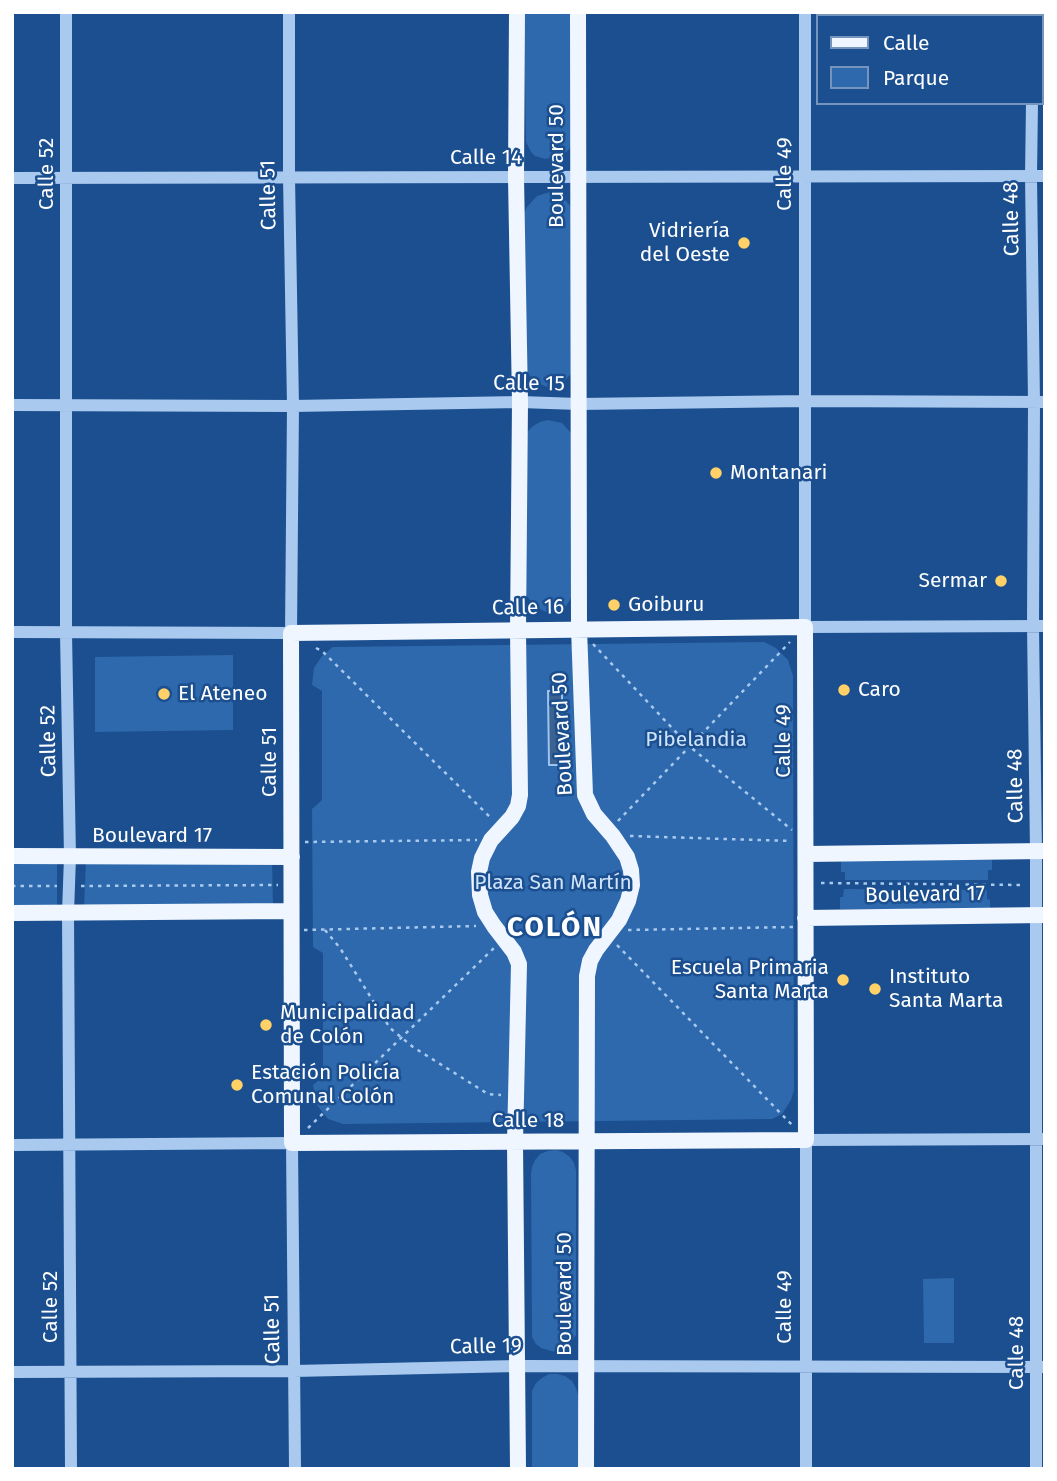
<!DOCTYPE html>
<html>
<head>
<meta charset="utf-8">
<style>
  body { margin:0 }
  #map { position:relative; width:1057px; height:1481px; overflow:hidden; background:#1b4f8f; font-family:"Fira Sans",sans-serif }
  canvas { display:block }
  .frame { position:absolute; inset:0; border:14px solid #fff; pointer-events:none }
  .legend { position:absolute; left:816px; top:14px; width:228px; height:91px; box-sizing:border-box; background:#1b4f8f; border:2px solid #7695bc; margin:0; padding:9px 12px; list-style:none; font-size:21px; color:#fff }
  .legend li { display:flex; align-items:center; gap:14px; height:35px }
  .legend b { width:35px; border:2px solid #7695bc }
</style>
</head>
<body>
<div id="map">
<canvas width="1057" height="1481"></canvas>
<div class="frame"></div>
<ul class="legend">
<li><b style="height:9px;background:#f0f6ff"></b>Calle</li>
<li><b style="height:19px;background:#2e69ad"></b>Parque</li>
</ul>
</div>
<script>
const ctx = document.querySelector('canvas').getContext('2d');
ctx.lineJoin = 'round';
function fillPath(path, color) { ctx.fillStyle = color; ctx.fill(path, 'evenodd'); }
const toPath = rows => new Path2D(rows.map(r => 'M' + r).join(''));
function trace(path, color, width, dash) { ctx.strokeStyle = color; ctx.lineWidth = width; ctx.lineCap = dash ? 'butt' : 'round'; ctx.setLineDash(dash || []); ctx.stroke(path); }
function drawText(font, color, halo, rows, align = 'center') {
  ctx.font = font + ' "Fira Sans",sans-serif'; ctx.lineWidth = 5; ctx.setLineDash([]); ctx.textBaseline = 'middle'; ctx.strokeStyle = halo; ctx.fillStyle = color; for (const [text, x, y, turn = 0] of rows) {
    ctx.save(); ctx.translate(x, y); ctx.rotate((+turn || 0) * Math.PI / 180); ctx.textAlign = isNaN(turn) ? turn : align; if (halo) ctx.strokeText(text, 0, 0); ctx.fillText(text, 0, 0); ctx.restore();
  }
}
const green = toPath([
  [524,12,572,12,571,147,566,152,557,157,545,159,535,156,531,152,526,142],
  [550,192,562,196,571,207,571,374,561,384,547,387,535,382,527,372,523,215,527,207,537,196],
  [548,420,562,423,571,433,573,595,566,606,560,610,546,612,534,606,526,594,525,438,528,431,533,426,540,422],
  [764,642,776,648,788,660,793,676,794,1090,791,1100,782,1114,772,1119,343,1124,328,1119,316,1104,313,1085,323,1077,323,953,313,947,312,809,322,800,322,691,312,685,314,668,322,656,333,647],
  [233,655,233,730,95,732,95,657],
  [272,858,273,907,84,907,86,860],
  [924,858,992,860,992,870,988,870,988,880,845,880,845,872,841,872,841,860],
  [12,862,57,862,57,910,12,910],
  [844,889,987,890,987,899,990,900,990,910,840,909,840,897,843,897],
  [556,1150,563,1152,570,1157,574,1163,576,1170,576,1335,568,1347,555,1352,541,1348,536,1344,532,1337,531,1174,532,1167,535,1160,540,1154,548,1151],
  [954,1278,954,1343,924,1343,923,1279],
  [549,1374,557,1374,565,1376,572,1381,576,1388,578,1395,578,1469,532,1469,532,1391,536,1383,542,1378]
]);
const water = toPath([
  [562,690,562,765,549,765,548,691,562,690]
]);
const path = toPath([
  [593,644,689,746,792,830],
  [316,648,322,651,492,819],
  [618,821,790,642],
  [630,836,791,841],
  [305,842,477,840],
  [821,883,1024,885],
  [12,886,57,886],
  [81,886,278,885],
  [304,930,476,926],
  [325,930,340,948,390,1028,413,1047,488,1094,501,1095],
  [628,930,793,927],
  [617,945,793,1126],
  [308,1128,494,948]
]);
const minor = toPath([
  [66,12,66,633,70,857,68,913,71,1469],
  [805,12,805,627,1045,626],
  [1033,16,1033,12],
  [1032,103,1031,176,1034,402,1033,626,1036,851,1036,1469],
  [12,178,1045,176],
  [12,405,293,406,520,402,579,404,805,401,1045,402],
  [12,632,291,633,293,406,289,177,289,12],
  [12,1145,292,1143,295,1469],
  [12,1372,294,1371,517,1366,1045,1367],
  [806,1469,806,1140,1045,1139]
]);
const major = toPath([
  [517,12,516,177,520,402,518,630,520,795,518,806,512,817,491,840,482,858,479,872,480,895,485,912,494,926,514,952,519,964,515,1142,518,1469],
  [578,12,579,628,585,795,594,814,613,836,627,857,631,870,632,885,628,901,619,920,596,950,590,961,587,976,586,1469],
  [805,627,806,1140,292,1143,291,633,805,627],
  [806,854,1045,851],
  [12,856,292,857],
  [12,913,291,911],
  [805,918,1045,915]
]);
const markers = [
  [744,243,7,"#ffd166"],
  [716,473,7,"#ffd166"],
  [1001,581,7,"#ffd166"],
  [614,605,7,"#ffd166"],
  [844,690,7,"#ffd166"],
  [164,694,7,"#ffd166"],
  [843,980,7,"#ffd166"],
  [875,989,7,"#ffd166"],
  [266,1025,7,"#ffd166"],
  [237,1085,7,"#ffd166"]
];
const streetNames = [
  ["Calle 14",486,158],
  ["Boulevard 50",557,166,-90],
  ["Calle 52",47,174,-90],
  ["Calle 49",785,174,-90],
  ["Calle 51",269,195,-91],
  ["Calle 48",1012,219,-91],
  ["Calle 15",529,384,1],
  ["Calle 16",528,608,-1],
  ["Boulevard 50",563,734,-93],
  ["Calle 52",49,741,-91],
  ["Calle 49",784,741,-90],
  ["Calle 51",270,762,-90],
  ["Calle 48",1016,786,-91],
  ["Boulevard 17",152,836],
  ["Boulevard 17",925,895,-1],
  ["Calle 18",528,1121],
  ["Boulevard 50",565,1294,-90],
  ["Calle 52",51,1307,-90],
  ["Calle 49",785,1307,-90],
  ["Calle 51",273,1329,-91],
  ["Calle 19",486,1347,-1],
  ["Calle 48",1017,1353,-90]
];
const poiNames = [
  ["Vidriería",730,231,"right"],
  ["del Oeste",730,255,"right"],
  ["Montanari",730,473],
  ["Sermar",987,581,"right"],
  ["Goiburu",628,605],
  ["Caro",858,690],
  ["El Ateneo",178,694],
  ["Escuela Primaria",829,968,"right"],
  ["Santa Marta",829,992,"right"],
  ["Instituto",889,977],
  ["Santa Marta",889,1001],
  ["Municipalidad",280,1013],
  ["de Colón",280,1037],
  ["Estación Policía",251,1073],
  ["Comunal Colón",251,1097]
];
const parkNames = [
  ["Pibelandia",696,740],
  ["Plaza San Martín",553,883]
];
const districtNames = [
  ["COLÓN",555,928]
];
fillPath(green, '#2e69ad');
fillPath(water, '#3c6290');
trace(water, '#9cc4f0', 2);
trace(path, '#a9c9ee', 2.5, [3.5, 5]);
trace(minor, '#a9c9ee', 12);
trace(major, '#f0f6ff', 16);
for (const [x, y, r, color] of markers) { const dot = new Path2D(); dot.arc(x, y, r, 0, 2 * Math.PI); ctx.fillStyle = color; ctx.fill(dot); trace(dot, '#1b4f8f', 2.5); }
drawText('21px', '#fff', '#1b4f8f', streetNames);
drawText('21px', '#fff', '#1b4f8f', poiNames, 'left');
drawText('21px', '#cfe3fa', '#1b4f8f', parkNames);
ctx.letterSpacing = '2px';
drawText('bold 28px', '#fff', '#1b4f8f', districtNames);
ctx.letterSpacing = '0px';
</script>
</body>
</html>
